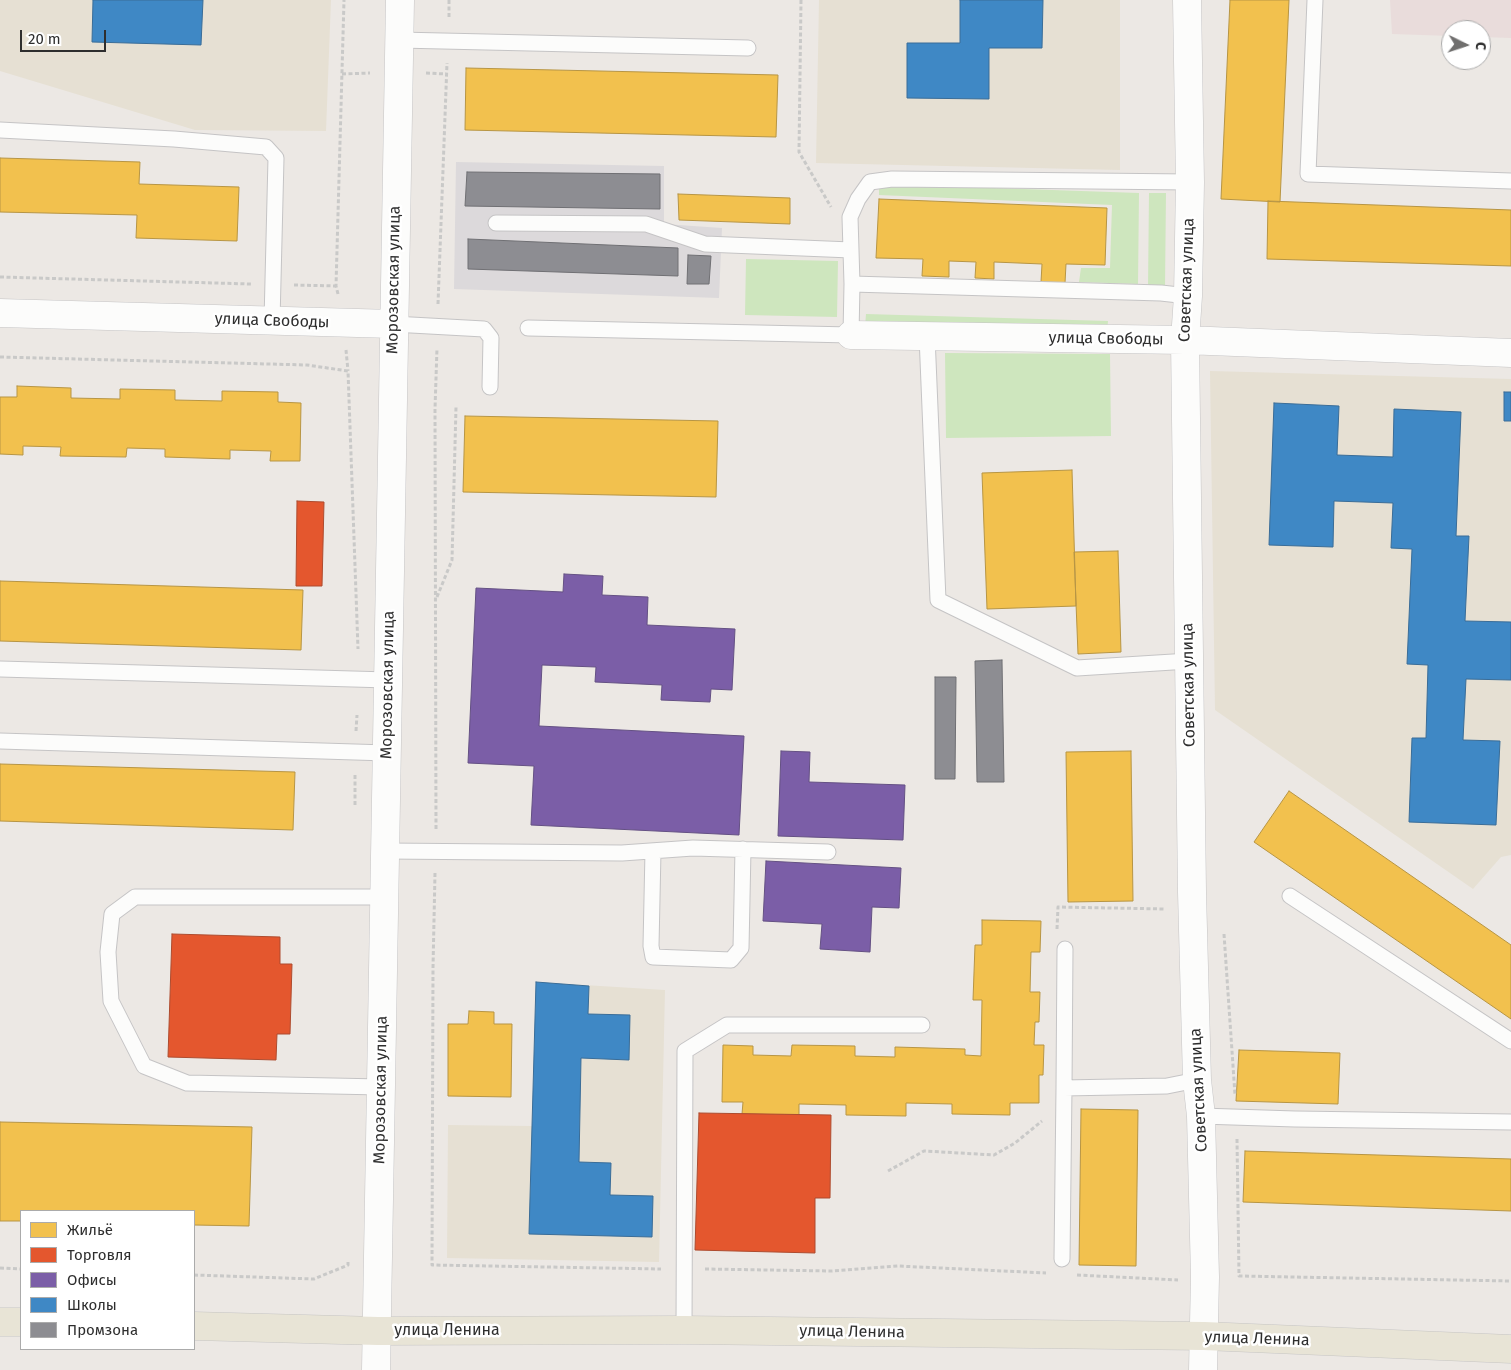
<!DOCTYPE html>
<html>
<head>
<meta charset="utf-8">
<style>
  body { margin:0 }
  #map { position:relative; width:1511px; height:1370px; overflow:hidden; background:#ece8e4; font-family:"Fira Sans",sans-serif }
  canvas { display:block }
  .legend { position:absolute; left:20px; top:1210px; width:175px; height:140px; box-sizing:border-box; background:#fff; border:1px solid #ababab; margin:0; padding:6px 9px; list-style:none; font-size:15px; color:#2e2e2e }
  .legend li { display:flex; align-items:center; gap:10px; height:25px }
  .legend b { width:25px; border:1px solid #ababab }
  .north { position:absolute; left:1441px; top:20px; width:50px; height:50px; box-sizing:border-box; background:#fff; border:1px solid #ababab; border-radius:50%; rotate:94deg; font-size:14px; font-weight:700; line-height:20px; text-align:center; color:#2e2e2e }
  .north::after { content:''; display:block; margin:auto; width:18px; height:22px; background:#706f6e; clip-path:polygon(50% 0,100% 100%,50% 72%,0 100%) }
  .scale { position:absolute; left:20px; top:30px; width:86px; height:22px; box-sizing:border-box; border:2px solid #2e2e2e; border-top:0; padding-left:6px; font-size:15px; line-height:18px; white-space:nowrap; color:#2e2e2e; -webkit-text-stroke:4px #fff; paint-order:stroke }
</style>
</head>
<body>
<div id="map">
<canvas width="1511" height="1370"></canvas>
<ul class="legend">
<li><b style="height:14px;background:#f2c14e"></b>Жильё</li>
<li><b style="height:14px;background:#e4572e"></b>Торговля</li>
<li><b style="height:14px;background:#7b5ea7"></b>Офисы</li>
<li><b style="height:14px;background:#3f88c5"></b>Школы</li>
<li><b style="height:14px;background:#8d8d92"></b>Промзона</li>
</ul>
<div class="north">С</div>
<div class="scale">20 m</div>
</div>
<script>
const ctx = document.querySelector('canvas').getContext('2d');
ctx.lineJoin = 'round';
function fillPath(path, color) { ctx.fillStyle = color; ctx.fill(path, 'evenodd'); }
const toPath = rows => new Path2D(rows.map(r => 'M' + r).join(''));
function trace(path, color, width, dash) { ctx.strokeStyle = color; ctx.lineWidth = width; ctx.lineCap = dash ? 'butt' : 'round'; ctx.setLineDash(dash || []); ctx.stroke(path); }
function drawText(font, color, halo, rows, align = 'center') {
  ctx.font = font + ' "Fira Sans",sans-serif'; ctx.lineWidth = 5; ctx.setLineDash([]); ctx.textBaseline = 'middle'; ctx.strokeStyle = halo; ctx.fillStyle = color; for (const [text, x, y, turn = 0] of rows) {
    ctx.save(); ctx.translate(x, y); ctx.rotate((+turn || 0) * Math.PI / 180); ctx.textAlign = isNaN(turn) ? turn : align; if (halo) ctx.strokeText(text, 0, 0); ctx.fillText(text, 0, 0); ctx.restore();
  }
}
const industrial = toPath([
  [456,162,664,166,664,224,722,228,719,298,454,289]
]);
const education = toPath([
  [0,0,331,0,326,131,195,130,0,71],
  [819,0,1120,0,1120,170,816,163],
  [1210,371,1511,379,1511,855,1501,857,1473,889,1215,710],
  [536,982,665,990,659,1262,447,1258,448,1125,532,1126]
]);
const medical = toPath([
  [1390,0,1511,0,1511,38,1481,37,1481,30,1451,30,1451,36,1392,34]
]);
const green = toPath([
  [879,184,1139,193,1138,284,1079,282,1081,268,1110,268,1112,205,879,195],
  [1149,193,1166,193,1165,287,1148,287],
  [746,259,838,261,837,317,745,315],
  [866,314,1108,321,1107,333,865,327],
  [945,353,1110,354,1111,436,946,438]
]);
const homes = toPath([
  [1230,0,1289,0,1280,202,1221,199,1230,0],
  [466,68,778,75,776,137,465,130,466,68],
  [0,158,140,162,139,184,239,187,237,241,136,238,137,215,0,212,0,158],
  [678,194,790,198,790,224,679,220,678,194],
  [879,199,1107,208,1105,265,1066,264,1065,283,1041,282,1042,264,994,262,994,279,975,278,976,262,949,261,949,277,922,276,923,259,876,258,879,199],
  [1268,201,1511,210,1511,266,1267,259,1268,201],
  [17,386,71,388,71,398,120,399,120,389,175,390,175,400,222,401,222,391,278,392,278,402,301,403,300,461,270,461,271,451,230,450,230,459,165,457,165,449,127,448,126,457,60,456,61,447,23,446,23,455,0,454,0,397,17,397,17,386],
  [465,416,718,421,716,497,463,492,465,416],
  [1072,470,1076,606,987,609,982,473,1072,470],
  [1118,551,1121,652,1078,654,1074,552,1118,551],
  [0,581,303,590,301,650,0,641,0,581],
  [1131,751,1133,901,1068,902,1066,752,1131,751],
  [0,764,295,772,293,830,0,821,0,764],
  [1289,791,1511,945,1511,1019,1254,842,1289,791],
  [982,920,1041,921,1040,952,1031,952,1030,992,1040,992,1039,1022,1035,1022,1034,1045,1044,1045,1043,1075,1039,1075,1039,1103,1010,1103,1010,1115,952,1114,952,1104,906,1103,906,1116,846,1115,846,1105,799,1104,799,1115,742,1114,743,1102,722,1102,723,1045,753,1046,753,1055,791,1056,792,1045,855,1046,855,1056,895,1057,895,1047,965,1049,965,1055,981,1056,982,1000,973,1000,975,945,982,945,982,920],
  [469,1011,494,1012,494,1024,512,1024,511,1097,448,1096,448,1024,468,1024,469,1011],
  [1239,1050,1340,1053,1338,1104,1236,1101,1239,1050],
  [1081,1109,1138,1110,1136,1266,1079,1265,1081,1109],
  [0,1122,252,1127,249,1226,194,1225,194,1211,21,1211,21,1221,0,1221,0,1122],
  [1245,1151,1511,1159,1511,1211,1243,1202,1245,1151]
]);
const shops = toPath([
  [297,501,324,502,322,586,296,586,297,501],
  [172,934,280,937,280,964,292,964,290,1034,277,1034,276,1060,168,1057,172,934],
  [699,1113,831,1115,830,1198,815,1198,815,1253,695,1250,699,1113]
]);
const offices = toPath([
  [564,574,603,576,602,595,648,597,647,625,735,629,732,690,711,689,710,702,661,700,662,685,595,682,596,667,542,665,539,726,744,736,739,835,531,825,534,766,468,763,476,588,563,592,564,574],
  [781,751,810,752,809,782,905,785,903,840,778,836,781,751],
  [766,861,901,868,899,908,872,907,870,952,820,949,822,924,763,921,766,861]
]);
const schools = toPath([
  [93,0,203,0,201,45,92,42,93,0],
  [960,0,1043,0,1042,48,989,48,989,99,907,98,907,43,960,43,960,0],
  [1504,392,1511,392,1511,421,1504,421,1504,392],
  [1274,403,1339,406,1337,455,1393,457,1394,409,1461,412,1456,536,1469,536,1465,621,1511,622,1511,680,1466,679,1463,740,1500,741,1496,825,1409,822,1412,738,1426,738,1428,665,1407,664,1412,549,1391,548,1393,503,1334,501,1333,547,1269,545,1274,403],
  [536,982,589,986,588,1014,630,1015,629,1060,581,1058,579,1162,611,1163,610,1195,653,1196,652,1237,529,1234,536,982]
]);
const industry = toPath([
  [467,172,660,174,660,209,465,206,467,172],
  [468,239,678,248,678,276,468,269,468,239],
  [688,255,711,256,709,284,687,284,688,255],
  [1002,660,1004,782,977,782,975,661,1002,660],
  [935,677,956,677,955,779,935,779,935,677]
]);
const path = toPath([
  [449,0,449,19],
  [801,0,799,152,831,207],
  [426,73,446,74],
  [342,74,370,73],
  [0,277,251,284],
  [294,285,336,286],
  [338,294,336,286,344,0],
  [438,304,447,63],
  [346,350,348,371],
  [0,357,307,365,348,371,358,649],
  [437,597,452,560,456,407],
  [356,731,357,715],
  [355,775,355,806],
  [436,829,435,409,437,348],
  [435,873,433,968,432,1265,661,1269],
  [1057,929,1058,907,1165,909],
  [1224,934,1235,1095],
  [1237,1139,1239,1276,1511,1281],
  [888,1171,924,1151,994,1155,1015,1143,1042,1121],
  [0,1268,21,1269],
  [705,1269,831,1271,898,1266,1046,1273],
  [194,1275,314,1279,348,1265,348,1262],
  [1077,1275,1178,1280]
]);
const lane = toPath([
  [1315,0,1308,174,1511,181],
  [399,40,748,48],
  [0,130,174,139,266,147,276,158,272,321],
  [496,223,646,224,705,244,851,250],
  [852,284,850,217,858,199,870,182,892,179,1190,182],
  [393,324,484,329,491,338,490,387],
  [528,328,851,335,852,284,1161,293,1188,296],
  [927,336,938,600,1077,668,1189,661],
  [0,669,388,680],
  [0,741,387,753],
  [385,851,622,853,693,848,828,852],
  [653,851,651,946,653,957,731,960,741,948,743,849],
  [1290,896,1511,1041],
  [1065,949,1064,1088,1167,1086,1197,1080],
  [381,1087,187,1083,144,1066,111,1001,108,952,112,914,135,897,384,897],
  [1201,1116,1295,1119,1511,1122],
  [1062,1259,1064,1088],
  [684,1330,685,1051,727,1025,922,1025]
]);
const street = toPath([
  [1187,0,1190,182,1188,296,1185,340,1192,892,1197,1080,1201,1116,1205,1277,1203,1370],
  [0,313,393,324],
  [851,335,1185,340,1511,353],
  [376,1370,400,0]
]);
const primary = toPath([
  [0,1322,21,1322],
  [194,1326,378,1331,684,1330,1204,1336,1511,1349]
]);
const streetNames = [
  ["Морозовская улица",394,280,-89],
  ["Советская улица",1187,280,-88],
  ["улица Свободы",272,321,2],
  ["улица Свободы",1106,339,1],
  ["Морозовская улица",388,685,-89],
  ["Советская улица",1189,685,-91],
  ["Морозовская улица",381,1090,-89],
  ["Советская улица",1199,1090,-93],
  ["улица Ленина",447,1331],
  ["улица Ленина",852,1332,1],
  ["улица Ленина",1257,1339,2]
];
fillPath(industrial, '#dcd9db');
fillPath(education, '#e6e0d3');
fillPath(medical, '#e9dcdb');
fillPath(green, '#cee6be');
fillPath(homes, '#f2c14e');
trace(homes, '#b79544', 1);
fillPath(shops, '#e4572e');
trace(shops, '#ad4b2e', 1);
fillPath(offices, '#7b5ea7');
trace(offices, '#645083', 1);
fillPath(schools, '#3f88c5');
trace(schools, '#3a6d98', 1);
fillPath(industry, '#8d8d92');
trace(industry, '#707074', 1);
trace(lane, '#c5c4c5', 17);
trace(street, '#c5c4c5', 29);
trace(primary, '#c6c5c4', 29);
trace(path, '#c9c9c8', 3, [4, 2.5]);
trace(lane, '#fcfcfb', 15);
trace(street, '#fcfcfb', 28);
trace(primary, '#e8e4d6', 28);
drawText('16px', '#2e2e2e', '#fff', streetNames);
</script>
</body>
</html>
